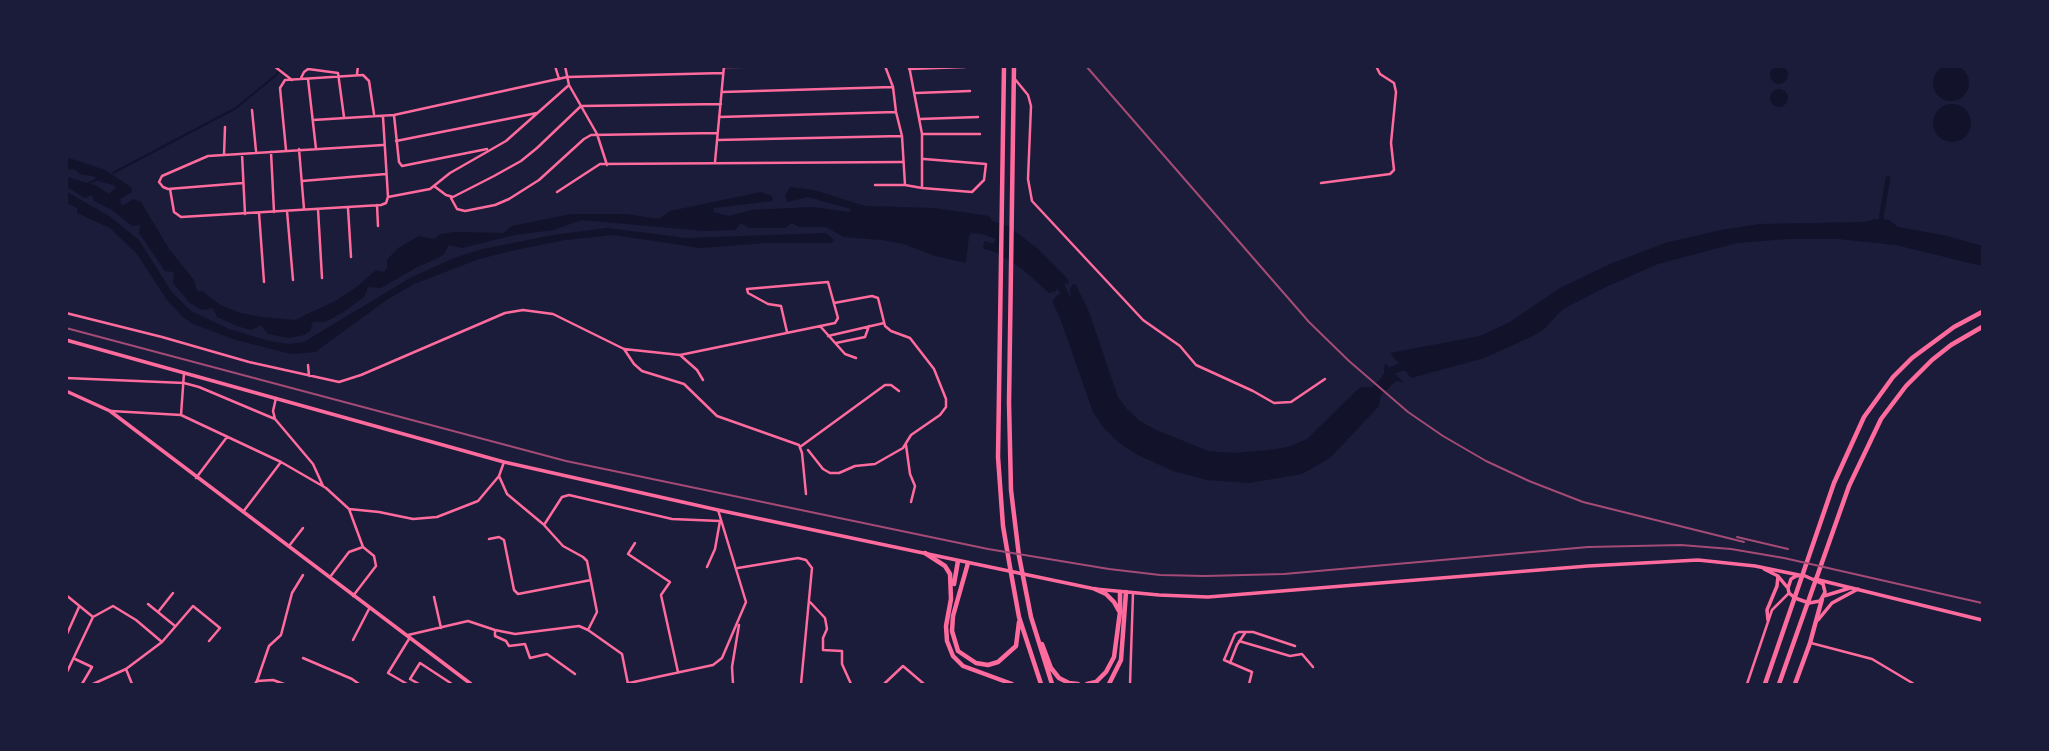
<!DOCTYPE html>
<html>
<head>
<meta charset="utf-8">
<style>
  body { margin:0 }
  #map { position:relative; width:2049px; height:751px; overflow:hidden; background:#1b1b3a; font-family:"Zilla Slab",serif }
  canvas { display:block }
  .frame { position:absolute; inset:0; border:68px solid #1b1b3a; pointer-events:none }
</style>
</head>
<body>
<div id="map">
<canvas width="2049" height="751"></canvas>
<div class="frame"></div>
</div>
<script>
const ctx = document.querySelector('canvas').getContext('2d');
ctx.lineJoin = 'round';
function fillPath(path, color) { ctx.fillStyle = color; ctx.fill(path, 'evenodd'); }
const toPath = rows => new Path2D(rows.map(r => 'M' + r).join(''));
function trace(path, color, width, dash) { ctx.strokeStyle = color; ctx.lineWidth = width; ctx.lineCap = dash ? 'butt' : 'round'; ctx.setLineDash(dash || []); ctx.stroke(path); }
const water = toPath([
  '1933 83a18 18 0 1 1 36 0a18 18 0 1 1-36 0Z',
  '1770 75a9 9 0 1 1 18 0a9 9 0 1 1-18 0Z',
  '1770 98a9 9 0 1 1 18 0a9 9 0 1 1-18 0Z',
  '1933 123a19 19 0 1 1 38 0a19 19 0 1 1-38 0Z',
  [66,157,105,170,131,187,132,192,120,199,121,204,124,205,133,199,141,202,169,249,194,280,197,291,202,291,219,304,240,313,262,317,295,320,337,300,358,286,376,270,384,272,387,268,387,260,398,248,419,236,434,239,441,234,455,232,503,233,512,226,571,214,626,214,659,219,670,211,761,192,772,196,773,201,714,208,713,212,729,216,751,210,812,207,849,212,851,209,808,197,787,202,785,196,790,187,814,190,865,206,934,208,989,216,992,221,1008,226,1038,249,1067,278,1069,283,1059,284,1056,291,1049,293,1021,268,995,252,984,249,983,245,985,241,993,244,996,239,982,234,971,233,969,236,966,263,935,256,904,244,882,240,844,237,826,227,799,227,792,223,785,228,749,228,741,223,735,230,704,231,582,220,553,230,514,235,462,248,449,245,444,254,438,258,417,267,381,288,368,287,364,297,342,313,325,322,313,322,310,331,304,335,289,338,268,334,261,325,251,330,237,326,217,317,213,308,202,310,190,303,173,283,174,272,165,271,139,233,140,225,132,226,112,210,94,201,92,195,85,198,67,187,67,177,97,186,109,194,116,188,114,185,101,182,93,176,80,174,74,169,67,170],
  [67,192,109,216,139,240,171,291,191,311,229,329,269,341,289,344,304,342,410,278,454,258,483,249,553,235,607,228,686,238,826,233,834,240,831,243,765,243,701,248,614,235,565,240,515,250,479,259,414,284,388,299,315,352,291,354,236,340,193,324,183,317,167,300,137,254,110,228,77,213,77,208,67,203],
  [1875,219,1889,220,1898,227,1947,236,1982,246,1982,266,1896,245,1838,239,1788,239,1737,243,1658,264,1608,286,1563,309,1543,330,1531,337,1484,358,1411,378,1390,353,1480,336,1510,322,1560,288,1610,264,1665,243,1721,230,1760,224,1864,222],
  [1073,284,1076,285,1089,312,1118,397,1127,409,1140,421,1154,429,1208,451,1234,453,1269,450,1288,447,1307,439,1357,390,1362,387,1372,387,1384,375,1385,363,1403,382,1396,381,1381,395,1379,406,1330,458,1302,474,1249,483,1207,480,1173,471,1136,454,1118,442,1103,427,1093,412,1059,315,1052,302,1056,296,1063,293,1067,297,1071,296,1070,289]
]);
const stream = toPath([
  [113,173,236,108,275,76,283,66],
  [87,184,98,179]
]);
const canal = toPath([
  [1881,219,1888,178]
]);
const river = toPath([
  [1056,275,1068,302],
  [1386,377,1393,370,1411,364]
]);
const minor = toPath([
  [274,66,292,80],
  [555,66,559,79],
  [565,66,569,85,597,134,607,165],
  [885,66,893,87,896,112,902,136,905,185],
  [909,66,922,134,922,188],
  [724,67,810,66],
  [909,69,965,67],
  [357,74,358,66],
  [301,78,304,72,308,69,338,73,344,117],
  [1014,78,1028,95,1031,106,1028,179,1032,201,1143,320,1180,346,1196,365,1253,391,1274,403,1291,402,1325,379],
  [308,79,316,149],
  [722,92,893,87],
  [916,93,970,91],
  [252,110,256,151],
  [394,115,399,162,402,166,487,149],
  [383,117,388,197],
  [719,117,896,112],
  [920,119,978,117],
  [313,120,394,115,567,77,723,73],
  [922,134,980,134],
  [717,140,902,136],
  [396,141,537,113],
  [299,149,304,209],
  [286,150,280,88,285,80,363,75,369,81,374,114],
  [271,152,274,212],
  [242,154,245,214],
  [224,155,225,127],
  [715,162,724,66],
  [302,181,386,174],
  [243,183,168,189,163,187,159,182,162,176,208,156,383,145],
  [1321,183,1390,174,1394,170,1391,143,1396,92,1394,83,1380,74,1376,66],
  [875,185,905,185,922,188,972,192,984,180,986,164,924,159],
  [434,186,446,195,453,197,494,176,521,161,537,148,581,106,721,104],
  [170,189,174,212,181,217,381,205,386,203,388,197],
  [557,192,600,164,902,162],
  [388,197,430,189,450,173,506,141,569,85],
  [451,198,457,209,465,211,495,205,509,199,539,180,584,139,591,135,717,133],
  [377,205,378,226],
  [348,208,351,257],
  [318,209,322,278],
  [287,211,293,280],
  [259,213,264,282],
  [66,313,162,337,249,362,339,382,361,375,505,313,523,310,553,314,624,349,680,355,835,323,838,318,828,282,747,289,748,293,768,304,781,306,787,332],
  [820,326,845,354,856,358],
  [828,336,884,323],
  [836,343,865,337,869,326],
  [624,349,634,364,642,371,684,384,717,416,799,445,802,453,806,494],
  [680,355,697,370,703,380],
  [308,365,309,376],
  [66,378,184,383,199,387,275,419],
  [276,398,273,411,275,419,313,464,323,486],
  [111,411,181,415,281,462,326,488,349,509,363,547],
  [181,415,184,373],
  [906,445,910,474,915,486,911,502],
  [800,447,885,385,891,385,899,391],
  [808,450,823,469,830,473,839,473,855,466,875,464,903,448,911,435,940,415,946,407,946,399,934,369,910,338,891,331,885,326,878,298,872,296,834,303],
  [499,476,507,494,543,524],
  [196,478,227,437],
  [349,509,379,512,413,519,437,517,478,501,499,476,504,462],
  [243,512,281,462],
  [489,539,499,537,504,540,514,590,518,594,591,580],
  [635,543,628,554,670,582,661,595,678,672],
  [289,546,303,528],
  [738,568,798,558,806,560,812,568,801,684],
  [330,577,349,552,363,547],
  [66,595,93,617,113,606,136,620,162,642],
  [353,596,376,566,374,556,363,547],
  [434,597,441,628],
  [810,602,825,618,827,629,823,638,823,650,842,651,842,664,851,684],
  [148,604,175,626],
  [158,612,173,593],
  [588,630,597,612,587,561,583,557,563,546,544,525,562,497,569,495,672,519,720,521,715,549,707,567],
  [495,632,495,636,506,641,509,646,525,644,530,658,547,654,575,674],
  [408,635,468,621,495,630,515,634,579,626,588,630,622,654,628,684],
  [66,636,79,607],
  [353,640,369,609],
  [1239,641,1290,656,1302,654,1313,667],
  [1811,643,1872,659,1914,684],
  [303,658,352,679,359,684],
  [75,659,92,667,82,684],
  [1230,663,1237,645,1245,633],
  [66,674,93,617],
  [257,681,269,646,281,635,292,593,303,575],
  [629,683,713,665,722,658,746,602,718,510],
  [93,684,126,669],
  [132,684,126,669,162,642,193,606,220,628,209,641],
  [255,684,257,681,273,680,284,684],
  [407,684,388,673,409,639],
  [419,684,410,679,420,663,452,684],
  [733,684,732,667,739,625],
  [884,684,903,666,924,684],
  [1130,684,1133,593],
  [1249,684,1252,672,1224,660,1235,634,1239,632,1253,632,1295,646],
  [1747,684,1772,610,1789,593]
]);
const tertiary = toPath([
  [66,391,110,411,471,684]
]);
const primary = toPath([
  [66,340,504,462,718,510,1095,589,1159,595,1208,597,1588,566,1698,560,1755,566,1799,575],
  [1764,569,1778,576,1787,587],
  [1803,575,1823,584,1825,592,1820,601,1809,603,1795,598,1789,593,1788,588,1791,579,1796,576,1803,575],
  [1815,579,1982,620],
  [1824,596,1850,588],
  [1768,620,1767,610,1777,586,1778,576],
  [1818,620,1832,603,1858,589]
]);
const motorway = toPath([
  [1004,66,998,457,1003,526,1011,573,1019,617,1041,684],
  [1014,66,1009,403,1011,490,1019,556,1031,617,1052,684],
  [925,553,945,566,950,574,951,599,946,626,947,641,953,656,963,666,1012,684],
  [968,563,953,616,952,631,958,651,976,663,988,665,998,662,1016,646,1019,622],
  [954,584,958,561],
  [1095,589,1106,594,1114,602,1119,611],
  [1042,644,1051,668,1059,678,1069,683,1078,684],
  [1087,684,1096,682,1106,672,1114,657,1120,612,1120,592],
  [1109,684,1121,660,1126,592],
  [1765,684,1834,483,1864,417,1893,377,1912,358,1954,327,1982,312],
  [1779,684,1849,486,1881,419,1906,386,1932,360,1951,345,1982,327],
  [1795,684,1810,643,1822,599]
]);
const rail = toPath([
  [1086,66,1309,322,1349,361,1408,412,1443,436,1486,461,1529,481,1583,502,1744,542],
  [66,328,566,461,988,549,1109,569,1160,575,1205,576,1284,574,1588,547,1681,545,1731,549,1784,558,1982,603],
  [1737,537,1788,549]
]);
fillPath(water, '#12122b');
trace(stream, '#12122b', 2);
trace(canal, '#12122b', 4.5);
trace(river, '#12122b', 8);
trace(minor, '#ff6b9d', 2.5);
trace(tertiary, '#ff6b9d', 3.5);
trace(primary, '#ff6b9d', 3.5);
trace(motorway, '#ff6b9d', 4.5);
trace(rail, '#a44b75', 2);
</script>
</body>
</html>
